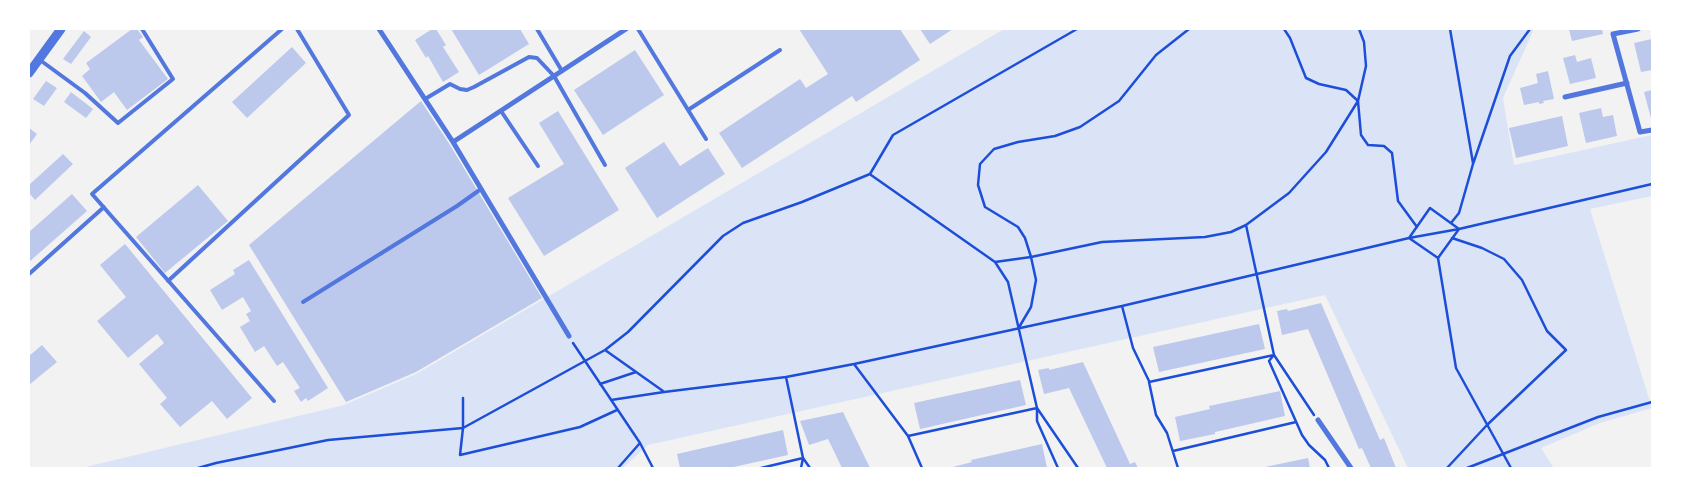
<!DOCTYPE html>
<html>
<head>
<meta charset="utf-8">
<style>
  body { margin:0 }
  #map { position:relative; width:1681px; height:497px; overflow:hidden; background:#f2f2f2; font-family:Barlow,sans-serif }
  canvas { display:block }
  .frame { position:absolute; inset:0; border:30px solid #fff; pointer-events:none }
</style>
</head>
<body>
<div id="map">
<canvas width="1681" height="497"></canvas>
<div class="frame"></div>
</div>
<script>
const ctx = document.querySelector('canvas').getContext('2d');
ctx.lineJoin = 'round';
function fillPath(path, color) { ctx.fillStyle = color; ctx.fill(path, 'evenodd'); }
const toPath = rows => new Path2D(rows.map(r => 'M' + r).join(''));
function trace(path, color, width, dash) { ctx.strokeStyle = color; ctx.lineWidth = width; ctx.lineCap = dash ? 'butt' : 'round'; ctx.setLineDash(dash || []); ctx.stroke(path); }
const green = toPath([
  [1004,29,1534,29,1503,98,1514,165,1652,135,1652,196,1590,209,1652,408,1600,423,1541,448,1554,468,1408,468,1325,295,648,445,623,468,81,468,344,405,416,374]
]);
const building = toPath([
  [132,29,137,29,143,37,139,40,168,79,127,110,114,92,101,102,82,76,90,69,86,63],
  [432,29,436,29,446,45,443,47,459,72,443,82,428,56,426,58,415,40],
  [451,29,520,29,529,44,479,75],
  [799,29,900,29,920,60,856,102,852,96,742,168,719,133,800,79,806,88,828,74],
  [920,29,953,29,930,44],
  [1569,29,1602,29,1603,34,1572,41],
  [84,31,91,37,71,64,63,59],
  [1652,39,1652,70,1641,72,1634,43],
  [292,47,306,63,247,118,232,102],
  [635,50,664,95,603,135,574,90],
  [1575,55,1577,62,1591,58,1596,78,1570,84,1563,58],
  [1548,71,1554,99,1543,101,1544,103,1539,104,1539,102,1524,105,1520,88,1538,83,1536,74],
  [46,81,57,88,44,106,33,99],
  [1652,90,1652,122,1644,92],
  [71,92,93,109,86,118,64,102],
  [421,101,450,145,542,298,416,372,346,402,249,245],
  [1601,108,1603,117,1613,115,1617,136,1586,143,1579,113],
  [558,111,619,210,544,256,508,198,564,164,539,123],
  [1562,116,1568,146,1516,158,1509,128],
  [29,128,37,134,29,145],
  [664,142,680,166,708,148,725,174,657,218,625,168],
  [63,154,73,164,35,200,29,193,29,185],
  [198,185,228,221,165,273,136,237],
  [72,194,87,211,29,262,29,232],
  [125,244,252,398,227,419,212,401,180,427,160,404,167,398,139,364,164,343,157,334,128,358,97,321,126,297,100,265],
  [249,260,328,388,308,401,306,398,301,402,294,391,300,388,283,362,277,366,264,346,255,352,240,327,250,321,246,314,251,311,243,297,222,310,210,290,235,274,233,270],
  [1321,303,1380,440,1384,438,1396,468,1371,468,1362,448,1359,449,1308,329,1282,335,1277,311,1287,309,1288,311],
  [1259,324,1265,349,1159,372,1153,347],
  [42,345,57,362,29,385,29,356],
  [1083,362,1130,464,1135,462,1138,468,1107,468,1069,388,1044,394,1038,370,1049,368,1049,370],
  [1020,380,1026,405,920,429,914,403],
  [1280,391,1285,416,1215,432,1215,434,1180,441,1175,417,1210,409,1209,406],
  [843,412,870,468,842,468,828,439,809,445,800,421],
  [783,430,788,455,729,468,680,468,677,454],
  [1042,444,1047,468,949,468,972,462,971,460],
  [1308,458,1310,468,1265,468,1265,467]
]);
const path = toPath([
  [1284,29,1290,38,1306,78,1319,84,1346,90,1358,101,1361,135,1368,145,1384,146,1392,153,1398,201,1417,227],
  [1450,29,1473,163],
  [871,175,995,262,1008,282,1037,408,1078,468],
  [1451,223,1459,213,1473,164,1510,56,1530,29],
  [1246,225,1274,355,1314,415],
  [1438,258,1409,238,1430,208,1459,229,1438,258,1456,368,1511,468],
  [995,262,1031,257,1102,242,1205,237,1231,232,1246,225,1289,193,1326,152,1358,101,1366,66,1364,42,1359,29],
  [1122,306,1133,348,1149,381],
  [1018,329,1031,307,1036,280,1031,257,1025,238,1018,227,985,207,978,185,980,164,994,149,1018,142,1055,136,1080,127,1119,101,1156,55,1189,29],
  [573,343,640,443,653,468],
  [605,350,663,391],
  [1273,356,1269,361,1302,435,1309,445,1325,460,1329,468],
  [854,364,908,436],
  [786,377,803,458,810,468],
  [600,384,636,372],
  [463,398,463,428,460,455,580,427,617,410],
  [611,400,664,392,786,377,854,364,1122,306,1409,238,1459,229,1652,184],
  [1173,451,1296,422],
  [198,468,216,463,328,440,463,428,605,350,628,332,723,236,743,223,802,202,870,174,893,135,1077,29],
  [618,468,640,443],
  [761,468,803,458,801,468],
  [922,468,908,436,1037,408,1037,421,1058,468],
  [1178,468,1167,433,1156,415,1149,382,1274,355],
  [1447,468,1487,425,1566,350,1547,331,1522,280,1504,259,1482,248,1452,238],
  [1467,468,1598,417,1652,402]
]);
const service = toPath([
  [537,29,562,71],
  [638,29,706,139],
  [40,60,85,93,118,123,173,79,142,29],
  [425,99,450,84,460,89,467,90,474,87,529,57,537,58,554,76,605,165],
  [688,110,780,50],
  [501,111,538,166],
  [29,274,104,207],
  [168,281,349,115,297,29],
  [303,302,457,206,481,189],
  [274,401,92,194,282,29]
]);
const minor = toPath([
  [379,29,453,142,569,336],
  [1638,29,1613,34,1640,132,1652,130],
  [1565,97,1627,83],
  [453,142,626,29],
  [1318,420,1351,468]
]);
const tertiary = toPath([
  [29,73,61,29]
]);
fillPath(green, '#dbe4f7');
fillPath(building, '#bdc9ec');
trace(path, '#1d4ed8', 2.5);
trace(service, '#5277de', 4);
trace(minor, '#5277de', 5);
trace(tertiary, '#5277de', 9);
</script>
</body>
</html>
